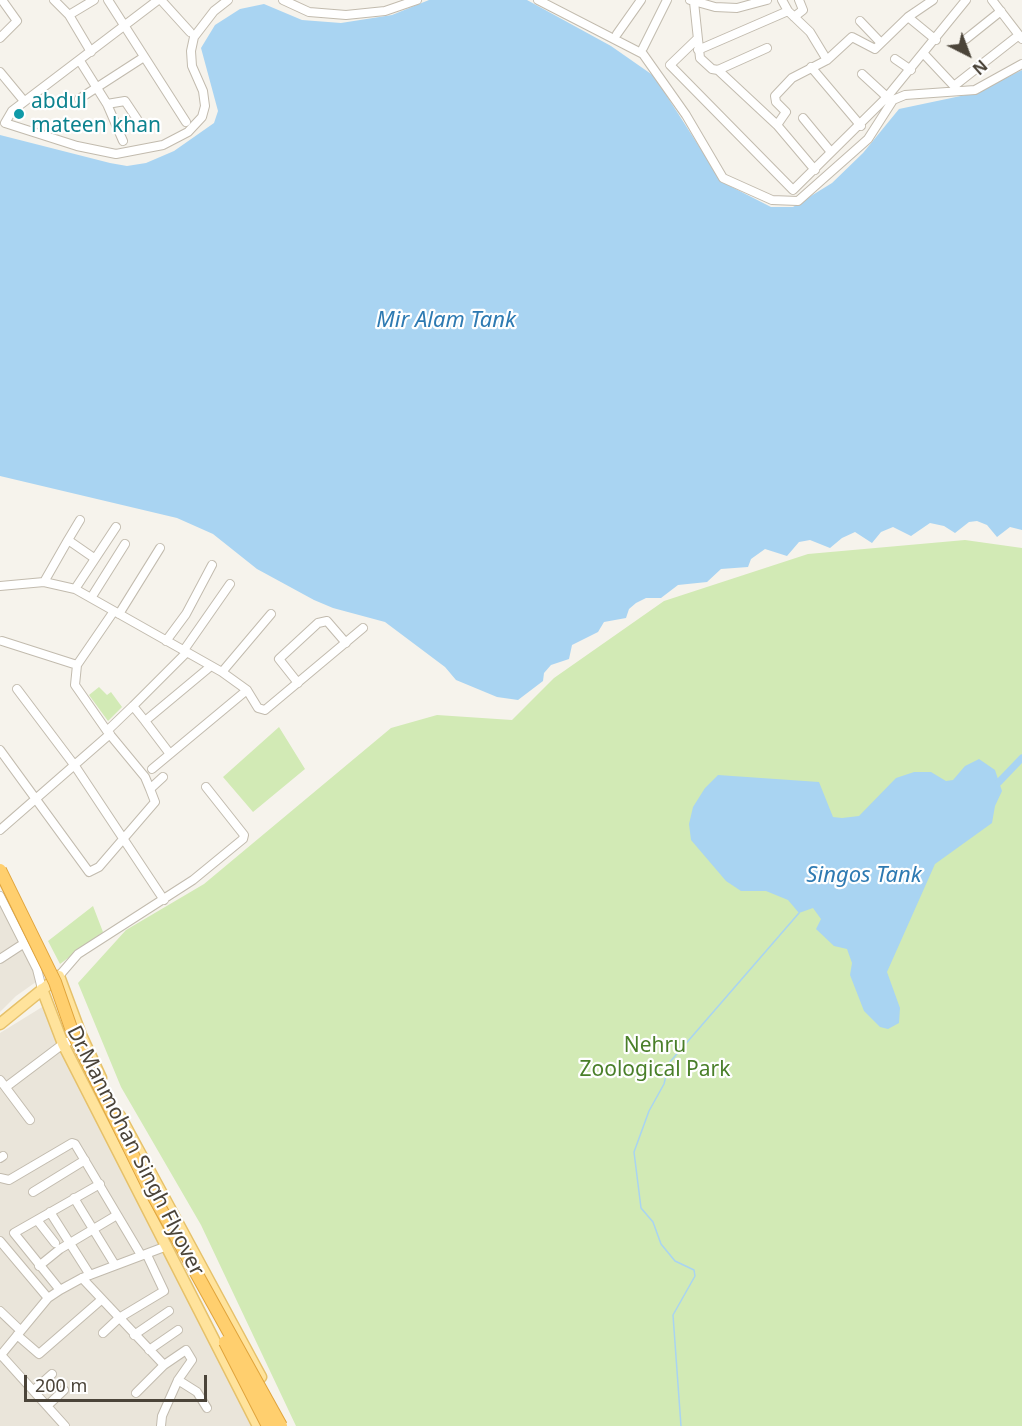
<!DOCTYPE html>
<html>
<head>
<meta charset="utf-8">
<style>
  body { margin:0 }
  #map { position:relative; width:1022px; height:1426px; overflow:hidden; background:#f6f3ec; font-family:"Noto Sans",sans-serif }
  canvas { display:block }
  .north { position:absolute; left:938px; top:24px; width:60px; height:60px; -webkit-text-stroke:4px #fff; paint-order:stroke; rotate:138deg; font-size:16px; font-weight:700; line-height:24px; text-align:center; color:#4b4439 }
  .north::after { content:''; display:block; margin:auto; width:21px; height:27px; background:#4b4439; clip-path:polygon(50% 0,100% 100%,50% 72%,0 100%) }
  .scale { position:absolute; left:24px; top:1375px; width:183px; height:27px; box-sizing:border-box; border:3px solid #4b4439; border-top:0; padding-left:8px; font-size:18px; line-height:21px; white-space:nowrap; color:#4b4439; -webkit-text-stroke:4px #fff; paint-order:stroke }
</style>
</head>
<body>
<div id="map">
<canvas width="1022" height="1426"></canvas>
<div class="north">N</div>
<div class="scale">200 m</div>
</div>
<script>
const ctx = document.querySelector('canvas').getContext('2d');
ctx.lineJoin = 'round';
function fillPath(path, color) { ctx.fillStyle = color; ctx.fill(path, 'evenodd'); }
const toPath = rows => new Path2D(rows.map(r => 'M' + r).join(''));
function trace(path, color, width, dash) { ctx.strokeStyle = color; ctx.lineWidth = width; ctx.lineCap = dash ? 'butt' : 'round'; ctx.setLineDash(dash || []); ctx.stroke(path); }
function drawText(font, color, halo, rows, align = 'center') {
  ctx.font = font + ' "Noto Sans",sans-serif'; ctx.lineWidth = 4.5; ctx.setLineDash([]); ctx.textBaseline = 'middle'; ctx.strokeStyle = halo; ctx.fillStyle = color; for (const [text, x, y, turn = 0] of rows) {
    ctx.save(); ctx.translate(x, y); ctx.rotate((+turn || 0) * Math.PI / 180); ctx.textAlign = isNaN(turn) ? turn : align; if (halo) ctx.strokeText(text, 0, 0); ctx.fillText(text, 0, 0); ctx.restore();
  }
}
const residential = toPath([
  [0,894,43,977,16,996,0,1012],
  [47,1004,262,1426,0,1426,0,1033]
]);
const green = toPath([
  [965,540,1022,548,1022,1426,296,1426,201,1225,121,1087,78,983,126,930,204,884,391,728,437,715,512,720,554,678,664,601,808,554],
  [99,687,107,695,111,692,122,707,108,721,89,695],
  [279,727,305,769,253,812,223,777],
  [93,906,103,932,60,964,48,941]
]);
const water = toPath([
  [429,0,527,0,611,46,654,76,722,182,771,207,793,207,832,183,863,153,899,109,975,93,1022,70,1022,530,1010,527,997,537,987,525,977,521,969,522,955,533,944,526,930,523,911,536,893,527,881,532,872,543,855,532,842,538,830,548,810,540,799,542,787,556,765,549,751,559,748,567,721,569,707,582,678,585,661,598,646,598,636,603,629,609,626,618,604,622,598,632,572,645,569,659,551,665,544,673,543,681,518,700,497,697,456,680,445,667,385,622,333,608,314,600,257,569,213,534,177,518,0,476,0,135,110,163,127,166,146,163,174,151,214,123,218,111,201,48,215,25,240,9,264,4,302,20,341,23,392,15],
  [979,759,995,770,1002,791,995,806,992,823,935,864,887,972,900,1008,899,1023,888,1029,880,1027,864,1011,850,975,852,963,847,949,834,946,816,929,821,919,813,908,799,913,788,900,766,891,741,891,726,881,691,840,689,824,693,807,705,788,718,775,819,782,833,817,842,818,859,816,896,778,914,772,931,772,946,781,953,780,965,766]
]);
const stream = toPath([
  [681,1426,673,1315,695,1276,694,1270,675,1261,661,1244,653,1222,641,1208,634,1152,649,1111,664,1084,669,1063,799,913]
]);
const canal = toPath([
  [999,782,1022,758]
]);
const minor = toPath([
  [54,0,69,15,94,0],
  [108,0,186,122],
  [158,0,12,111,5,123,77,146,116,154,163,145,188,132,202,117,205,106,203,91,192,66,191,51,194,37,214,11,228,0],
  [161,0,190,32],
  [283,0,309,12,346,15,385,11,417,0],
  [538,0,643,54,686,115,723,178,772,200,798,201,868,139,893,100,905,95,975,90,1022,64],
  [690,0,715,7,737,8,767,0],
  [782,0,788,11,810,32,827,60],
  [992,0,1022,39],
  [694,2,700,58,712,69,718,70,777,125,815,170],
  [69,15,91,52],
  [794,17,803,10,799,0],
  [908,17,936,40],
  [860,21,881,43],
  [617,34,641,0],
  [0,38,17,21,2,0],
  [966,39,1001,11],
  [696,40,670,65,793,190,887,97,966,0],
  [643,48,667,0],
  [698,50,788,11],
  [924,54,954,86,1019,35],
  [895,59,911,70],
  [80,61,107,104,123,141],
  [811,67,861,126],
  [718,70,767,48],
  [0,72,24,101],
  [862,74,887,97],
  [79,99,144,57],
  [107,104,125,101,139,122],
  [803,118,831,152],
  [777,125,786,112,776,102,775,96,792,78,827,60,852,37,875,49,908,17,933,0],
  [68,540,80,520],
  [44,582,68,540,94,558],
  [0,586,44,582,75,589,222,672,247,690,258,708,265,710,363,628],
  [75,589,116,527],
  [91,598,125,544],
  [114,611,77,665,75,685,107,731,145,777,150,789,163,777],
  [119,614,160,548],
  [2,641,77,665],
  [166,641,186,614,212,565],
  [184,650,230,584],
  [222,672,271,614],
  [298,683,279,659,318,623,327,621,346,643],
  [17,689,75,766,164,900],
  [133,706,187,652],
  [145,721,170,754],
  [107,731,133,706,145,721,211,666],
  [0,750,89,872,99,867,155,802,150,789],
  [152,769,247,690],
  [0,830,110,734],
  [0,896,37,969,42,989],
  [0,959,23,944],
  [59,976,78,954,193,880,243,839,244,835,206,787],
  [0,1080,30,1120],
  [6,1087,63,1044,79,1037],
  [0,1158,3,1156],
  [0,1178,9,1180,72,1143,75,1144,141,1255],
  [33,1192,85,1160],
  [74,1198,115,1265],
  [50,1212,90,1275],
  [37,1220,55,1243],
  [0,1241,48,1298],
  [39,1266,60,1249,117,1215],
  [82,1278,164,1365],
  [60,1290,14,1233,100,1184],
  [0,1311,20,1330],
  [103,1333,119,1318,164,1291,147,1255],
  [17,1335,39,1354,101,1300],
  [134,1335,169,1311],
  [149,1350,178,1330],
  [1,1355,65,1426],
  [0,1356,48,1298,60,1290,82,1278,167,1246],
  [178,1380,197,1392,207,1408],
  [34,1390,52,1374],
  [136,1393,164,1365,186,1350,192,1360,178,1380,162,1416,161,1426],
  [47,1406,64,1390]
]);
const major = toPath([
  [42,989,63,1044,258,1426],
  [0,1024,59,976,81,1035,101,1078],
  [120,1116,261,1377]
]);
const highwayBridge = toPath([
  [0,870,55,982,72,1031,148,1186,281,1426],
  [225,1342,268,1426]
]);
const markers = [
  [19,114,6,"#0f9aa8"]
];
const cultureNames = [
  ["abdul",31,102],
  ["mateen khan",31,126]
];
const parkNames = [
  ["Nehru",655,1046],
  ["Zoological Park",655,1070]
];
const streetNames = [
  ["Dr.Manmohan Singh Flyover",135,1151,63]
];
const waterNames = [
  ["Mir Alam Tank",446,321],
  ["Singos Tank",864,876]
];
fillPath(residential, '#eae5da');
fillPath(green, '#d2eab5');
fillPath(water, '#a9d4f2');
trace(stream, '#a9d4f2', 1.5);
trace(canal, '#a9d4f2', 7);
trace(minor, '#c2bbae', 10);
trace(major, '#e6c16a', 13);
trace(minor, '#fff', 8);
trace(major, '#ffe39c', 10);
trace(highwayBridge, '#e0a43c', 14, []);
trace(highwayBridge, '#ffcf6e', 12);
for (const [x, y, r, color] of markers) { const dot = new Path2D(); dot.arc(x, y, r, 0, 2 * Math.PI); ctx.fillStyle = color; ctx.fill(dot); trace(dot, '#fff', 2); }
drawText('21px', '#0d838f', '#fff', cultureNames, 'left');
drawText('21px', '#4a7f2a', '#fff', parkNames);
drawText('21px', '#4b4439', '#fff', streetNames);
drawText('italic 22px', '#2e7ab2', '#fff', waterNames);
</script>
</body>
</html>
